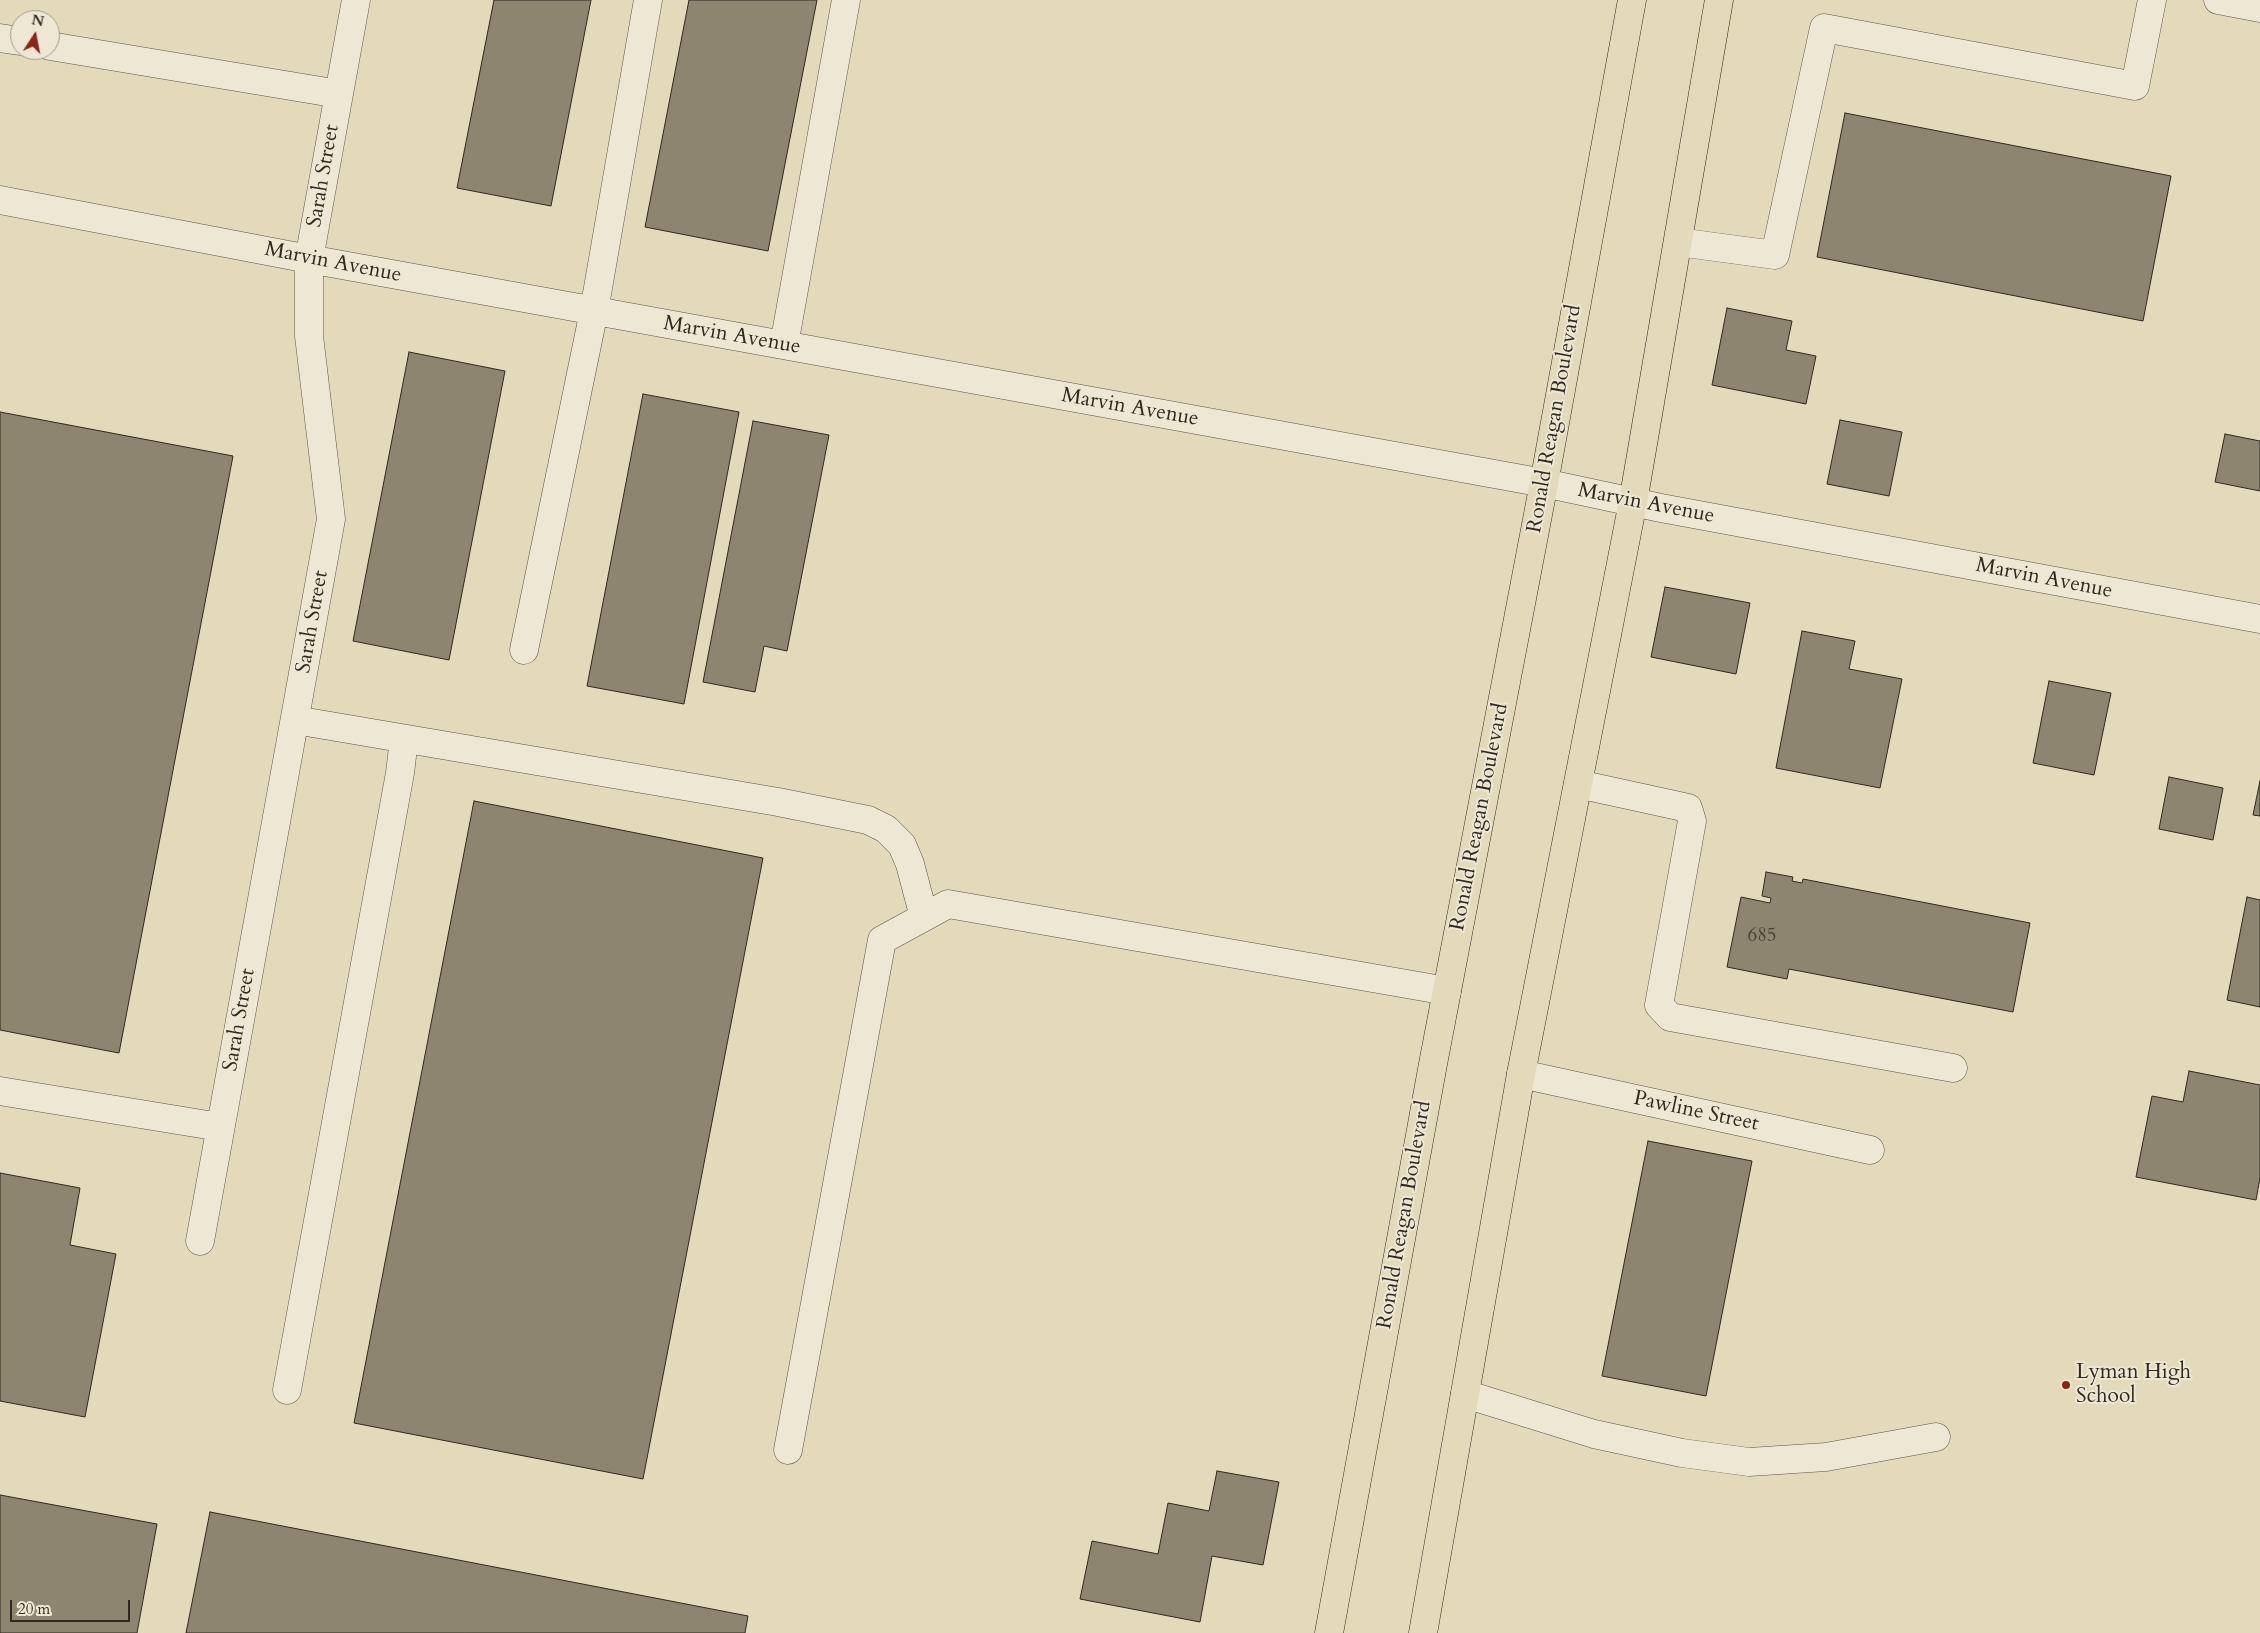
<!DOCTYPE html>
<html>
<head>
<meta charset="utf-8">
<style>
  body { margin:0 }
  #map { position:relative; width:2260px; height:1633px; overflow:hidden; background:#e3dabc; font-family:Cardo,serif }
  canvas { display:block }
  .north { position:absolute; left:10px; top:10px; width:50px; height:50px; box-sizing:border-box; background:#ede7d3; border:1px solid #a29b8b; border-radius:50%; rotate:11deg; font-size:14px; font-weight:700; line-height:20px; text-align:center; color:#31281f }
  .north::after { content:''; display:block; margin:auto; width:18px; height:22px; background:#8f2418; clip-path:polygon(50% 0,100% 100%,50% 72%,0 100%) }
  .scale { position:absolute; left:10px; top:1600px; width:120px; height:22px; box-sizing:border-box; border:2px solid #31281f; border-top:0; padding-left:6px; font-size:15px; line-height:18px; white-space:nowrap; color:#31281f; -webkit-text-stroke:4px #ede7d3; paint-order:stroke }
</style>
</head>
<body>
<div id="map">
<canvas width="2260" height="1633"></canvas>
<div class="north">N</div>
<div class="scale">20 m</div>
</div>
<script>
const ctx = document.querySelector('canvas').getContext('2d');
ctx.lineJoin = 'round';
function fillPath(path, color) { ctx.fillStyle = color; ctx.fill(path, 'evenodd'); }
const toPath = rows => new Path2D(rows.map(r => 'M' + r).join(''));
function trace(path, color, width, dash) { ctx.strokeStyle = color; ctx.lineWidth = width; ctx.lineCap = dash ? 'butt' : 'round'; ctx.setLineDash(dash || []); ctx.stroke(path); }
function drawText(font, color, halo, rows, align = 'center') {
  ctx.font = font + ' Cardo,serif'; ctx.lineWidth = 4; ctx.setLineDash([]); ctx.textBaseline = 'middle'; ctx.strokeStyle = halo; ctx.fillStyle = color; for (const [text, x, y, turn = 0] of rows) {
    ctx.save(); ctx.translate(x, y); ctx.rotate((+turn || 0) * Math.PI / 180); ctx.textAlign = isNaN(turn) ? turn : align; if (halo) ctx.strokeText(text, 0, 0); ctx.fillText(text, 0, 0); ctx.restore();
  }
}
const building = toPath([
  [494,0,591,0,551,206,457,188,494,0],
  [689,0,817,0,768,251,645,227,689,0],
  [1845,113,2171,176,2143,321,1817,257,1845,113],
  [1727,308,1792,321,1786,350,1816,356,1806,404,1712,385,1727,308],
  [409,352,505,371,449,660,353,641,409,352],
  [643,394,739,412,684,704,587,686,643,394],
  [0,412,233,456,119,1053,0,1030,0,412],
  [1840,420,1902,432,1889,496,1827,484,1840,420],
  [753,421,829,435,787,651,764,646,755,692,703,682,753,421],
  [2225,434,2260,441,2260,491,2215,482,2225,434],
  [1665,587,1750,603,1736,674,1651,657,1665,587],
  [1802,631,1855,641,1849,669,1902,679,1880,788,1776,768,1802,631],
  [2049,681,2111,693,2094,775,2033,763,2049,681],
  [2169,777,2223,788,2213,840,2159,829,2169,777],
  [2260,781,2260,816,2253,815,2260,781],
  [474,801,763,858,643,1479,354,1423,474,801],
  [1766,872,1793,877,1792,881,1802,883,1803,879,2030,923,2013,1012,1789,969,1787,979,1727,967,1741,897,1770,903,1771,898,1762,896,1766,872],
  [2247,897,2260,900,2260,1007,2227,1000,2247,897],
  [2189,1071,2260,1085,2260,1178,2256,1200,2136,1177,2152,1096,2183,1102,2189,1071],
  [1648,1141,1752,1161,1706,1396,1602,1376,1648,1141],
  [0,1173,80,1188,70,1245,116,1254,85,1417,0,1401,0,1173],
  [1217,1471,1279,1482,1263,1565,1212,1556,1200,1622,1080,1599,1092,1541,1158,1554,1168,1503,1209,1511,1217,1471],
  [0,1495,157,1524,137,1633,0,1633,0,1495],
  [210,1512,748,1616,745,1633,186,1633,210,1512]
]);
const minor = toPath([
  [2218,0,2260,8],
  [0,38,20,41],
  [50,46,339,94],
  [0,200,309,259,1544,483,1661,508,2260,619],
  [1678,242,1775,255,1824,28,2135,86,2152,0],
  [784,345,846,0],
  [524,650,594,311,648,0],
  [295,720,778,802,868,820,886,829,902,845,910,864,924,917],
  [1578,784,1688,808,1692,821,1659,1005,1670,1017,1953,1068],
  [1521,1074,1870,1150],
  [0,1091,220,1127],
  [200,1241,331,519,309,336,309,259,356,0],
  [287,1390,400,773,404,739],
  [1465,1394,1594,1434,1682,1453,1749,1462,1826,1457,1936,1437],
  [788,1450,882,940,948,904,1447,991]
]);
const major = toPath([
  [1329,1633,1433,1064,1544,483,1632,0],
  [1423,1633,1521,1074,1633,502,1719,0]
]);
const markers = [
  [2066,1385,5,"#8f2418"]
];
const numberNames = [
  ["685",1762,937]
];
const streetNames = [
  ["Sarah Street",324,176,-80],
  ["Marvin Avenue",333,263,11],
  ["Marvin Avenue",732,336,10],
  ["Marvin Avenue",1130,408,10],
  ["Ronald Reagan Boulevard",1555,419,-80],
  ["Marvin Avenue",1646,504,11],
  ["Marvin Avenue",2044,579,11],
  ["Sarah Street",313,622,-80],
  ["Ronald Reagan Boulevard",1480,817,-79],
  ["Sarah Street",240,1020,-80],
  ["Pawline Street",1696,1112,12],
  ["Ronald Reagan Boulevard",1405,1215,-80]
];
const poiNames = [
  ["Lyman High",2076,1373],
  ["School",2076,1397]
];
fillPath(building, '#8e8571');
trace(building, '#31281f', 1);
trace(minor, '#5e5446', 29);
trace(major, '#31281f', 29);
trace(minor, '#ede7d3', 28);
trace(major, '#e3dabc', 28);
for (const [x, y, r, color] of markers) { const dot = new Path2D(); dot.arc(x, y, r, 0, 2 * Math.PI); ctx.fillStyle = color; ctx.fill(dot); trace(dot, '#ede7d3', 2); }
drawText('19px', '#483f34', null, numberNames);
drawText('21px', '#31281f', '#ede7d3', streetNames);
drawText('21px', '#31281f', '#ede7d3', poiNames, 'left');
</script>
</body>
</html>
